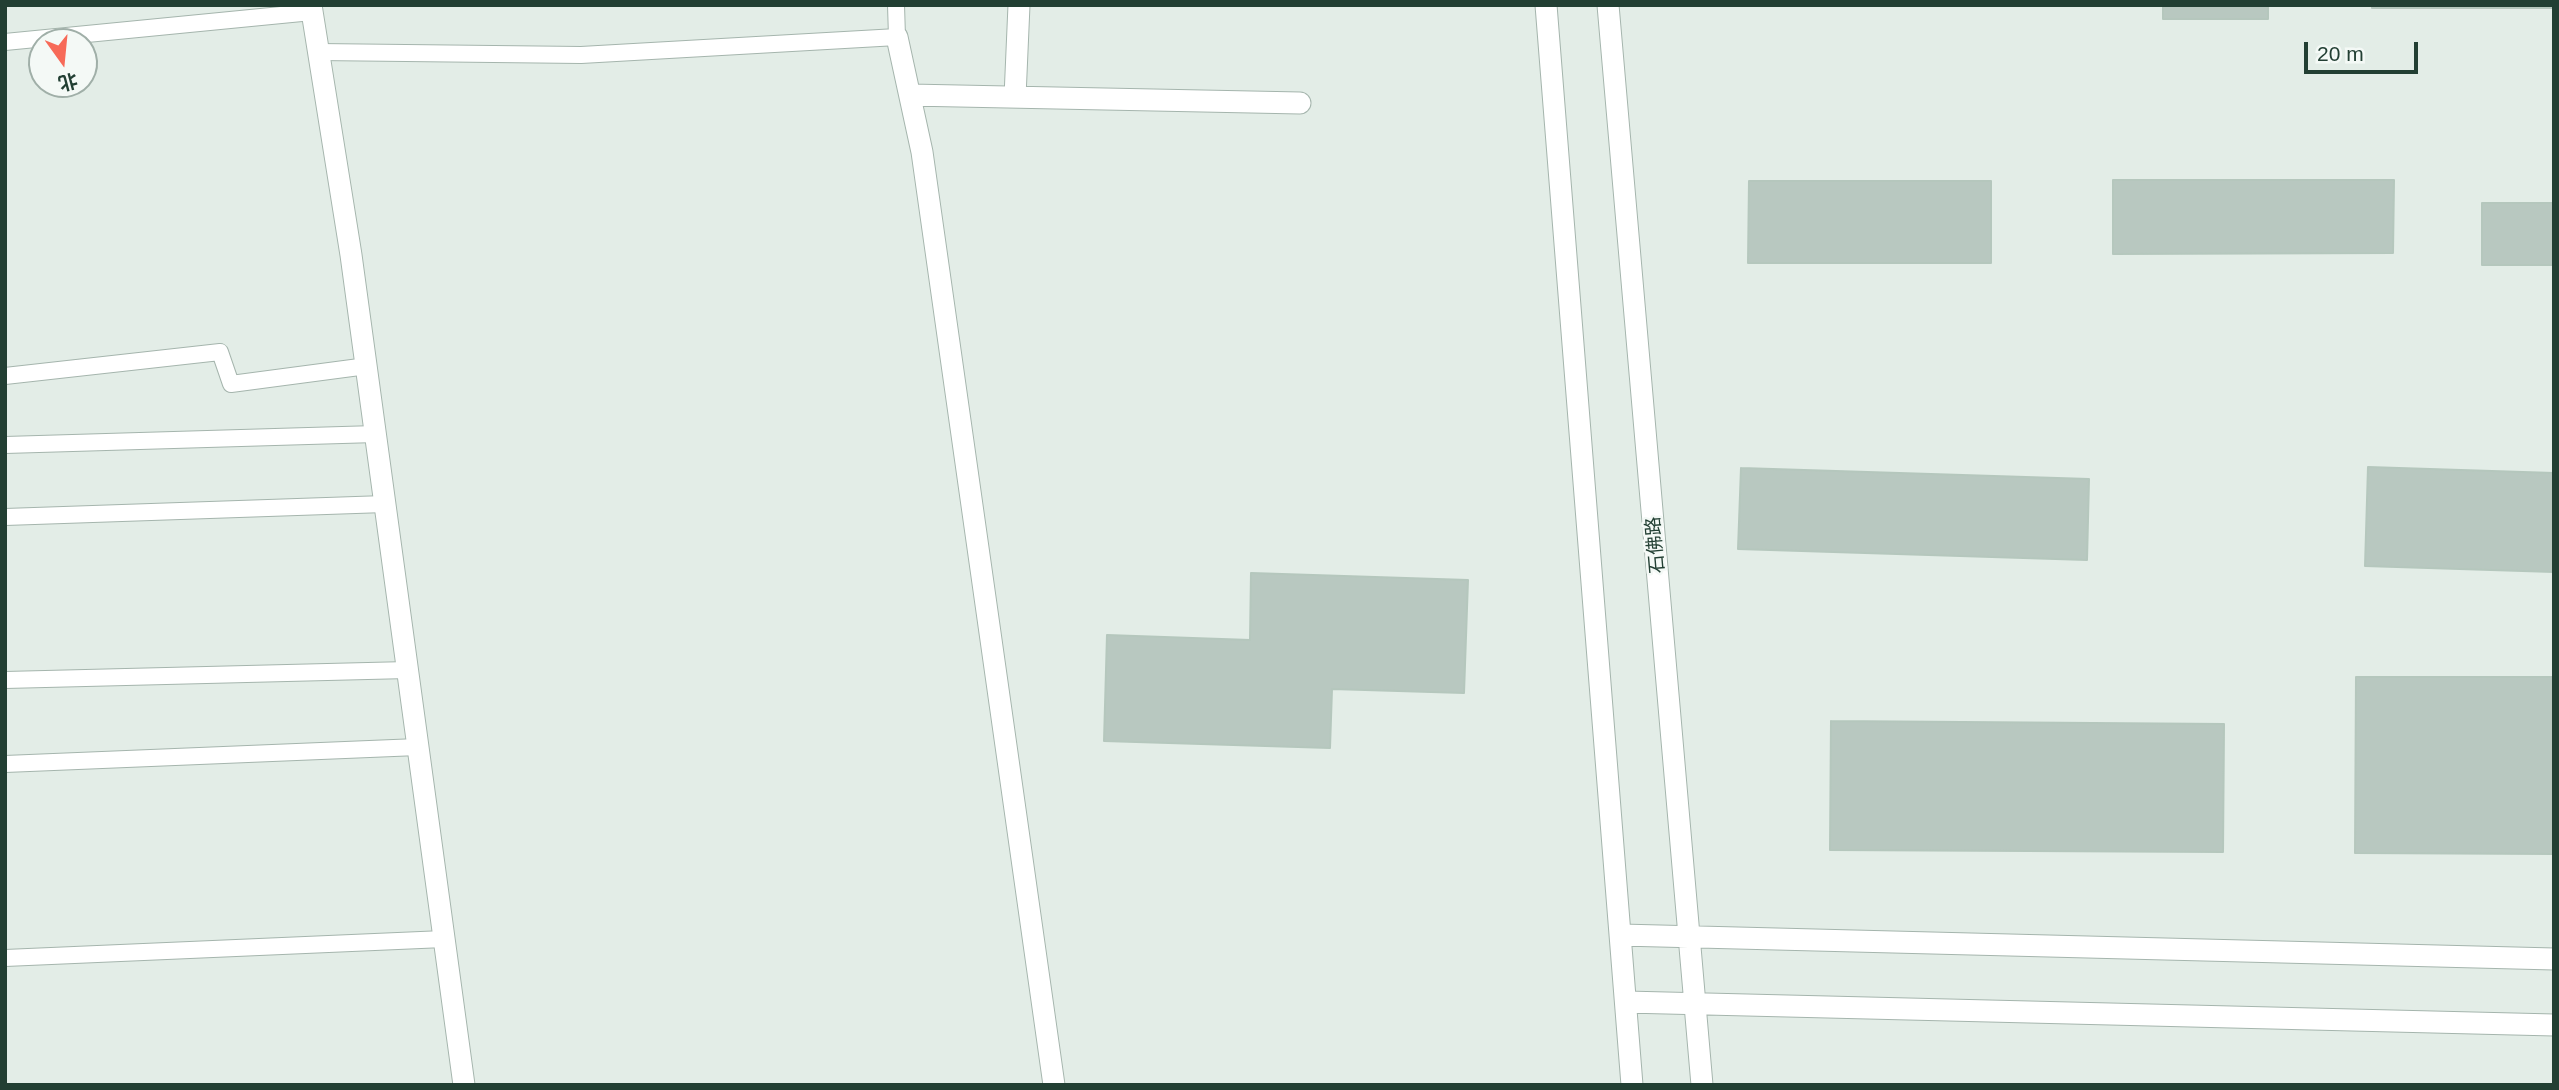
<!DOCTYPE html>
<html>
<head>
<meta charset="utf-8">
<style>
  body { margin:0 }
  #map { position:relative; width:2559px; height:1090px; overflow:hidden; background:#e3ede7; font-family:Arial,"Noto Sans SC",sans-serif }
  canvas { display:block }
  .frame { position:absolute; inset:0; border:7px solid #223f33; pointer-events:none }
  .north { position:absolute; left:28px; top:28px; width:70px; height:70px; box-sizing:border-box; background:#f4f9f6; border:2px solid #a0afa8; border-radius:50%; rotate:165deg; font-size:19px; font-weight:700; line-height:28px; text-align:center; color:#223f33 }
  .north::after { content:''; display:block; margin:auto; width:24px; height:32px; background:#f76a58; clip-path:polygon(50% 0,100% 100%,50% 72%,0 100%) }
  .scale { position:absolute; left:2304px; top:42px; width:114px; height:32px; box-sizing:border-box; border:4px solid #223f33; border-top:0; padding-left:9px; font-size:21px; line-height:24px; white-space:nowrap; color:#223f33; -webkit-text-stroke:5px #f4f9f6; paint-order:stroke }
</style>
</head>
<body>
<div id="map">
<canvas width="2559" height="1090"></canvas>
<div class="frame"></div>
<div class="north">北</div>
<div class="scale">20 m</div>
</div>
<script>
const ctx = document.querySelector('canvas').getContext('2d');
ctx.lineJoin = 'round';
function fillPath(path, color) { ctx.fillStyle = color; ctx.fill(path, 'evenodd'); }
const toPath = rows => new Path2D(rows.map(r => 'M' + r).join(''));
function trace(path, color, width, dash) { ctx.strokeStyle = color; ctx.lineWidth = width; ctx.lineCap = dash ? 'butt' : 'round'; ctx.setLineDash(dash || []); ctx.stroke(path); }
function drawText(font, color, halo, rows, align = 'center') {
  ctx.font = font + ' Arial,"Noto Sans SC",sans-serif'; ctx.lineWidth = 5; ctx.setLineDash([]); ctx.textBaseline = 'middle'; ctx.strokeStyle = halo; ctx.fillStyle = color; for (const [text, x, y, turn = 0] of rows) {
    ctx.save(); ctx.translate(x, y); ctx.rotate((+turn || 0) * Math.PI / 180); ctx.textAlign = isNaN(turn) ? turn : align; if (halo) ctx.strokeText(text, 0, 0); ctx.fillText(text, 0, 0); ctx.restore();
  }
}
const building = toPath([
  [2163,5,2268,5,2268,19,2163,19,2163,5],
  [2372,5,2554,5,2554,8,2372,8,2372,5],
  [2113,180,2394,180,2393,253,2113,254,2113,180],
  [1749,181,1991,181,1991,263,1748,263,1749,181],
  [2482,203,2554,203,2554,265,2482,265,2482,203],
  [2368,467,2554,473,2554,572,2365,566,2368,467],
  [1741,468,2089,479,2087,560,1738,549,1741,468],
  [1251,573,1468,580,1464,693,1332,689,1330,748,1104,741,1107,635,1250,640,1251,573],
  [2356,677,2554,677,2554,854,2355,853,2356,677],
  [1831,721,2224,724,2223,852,1830,850,1831,721]
]);
const service = toPath([
  [5,42,312,12],
  [318,52,581,55,897,37,896,5],
  [5,376,220,352,231,384,367,366],
  [5,445,376,434],
  [5,517,385,504],
  [5,680,408,670],
  [5,764,418,747],
  [5,958,444,939]
]);
const minor = toPath([
  [311,5,351,255,464,1085],
  [897,37,922,152,1054,1085],
  [910,95,1300,103],
  [1015,97,1019,5]
]);
const tertiary = toPath([
  [1546,5,1632,1085],
  [1608,5,1702,1085],
  [1621,935,2554,959],
  [1626,1002,2554,1025]
]);
const streetNames = [
  ["石佛路",1656,545,-95]
];
fillPath(building, '#b8c8c0');
trace(building, '#b5c7bd', 2);
trace(service, '#a5b5ad', 18);
trace(minor, '#a5b5ad', 23);
trace(tertiary, '#a5b5ad', 23);
trace(service, '#fff', 16);
trace(minor, '#fff', 21);
trace(tertiary, '#fff', 21);
drawText('19px', '#223f33', '#f4f9f6', streetNames);
</script>
</body>
</html>
